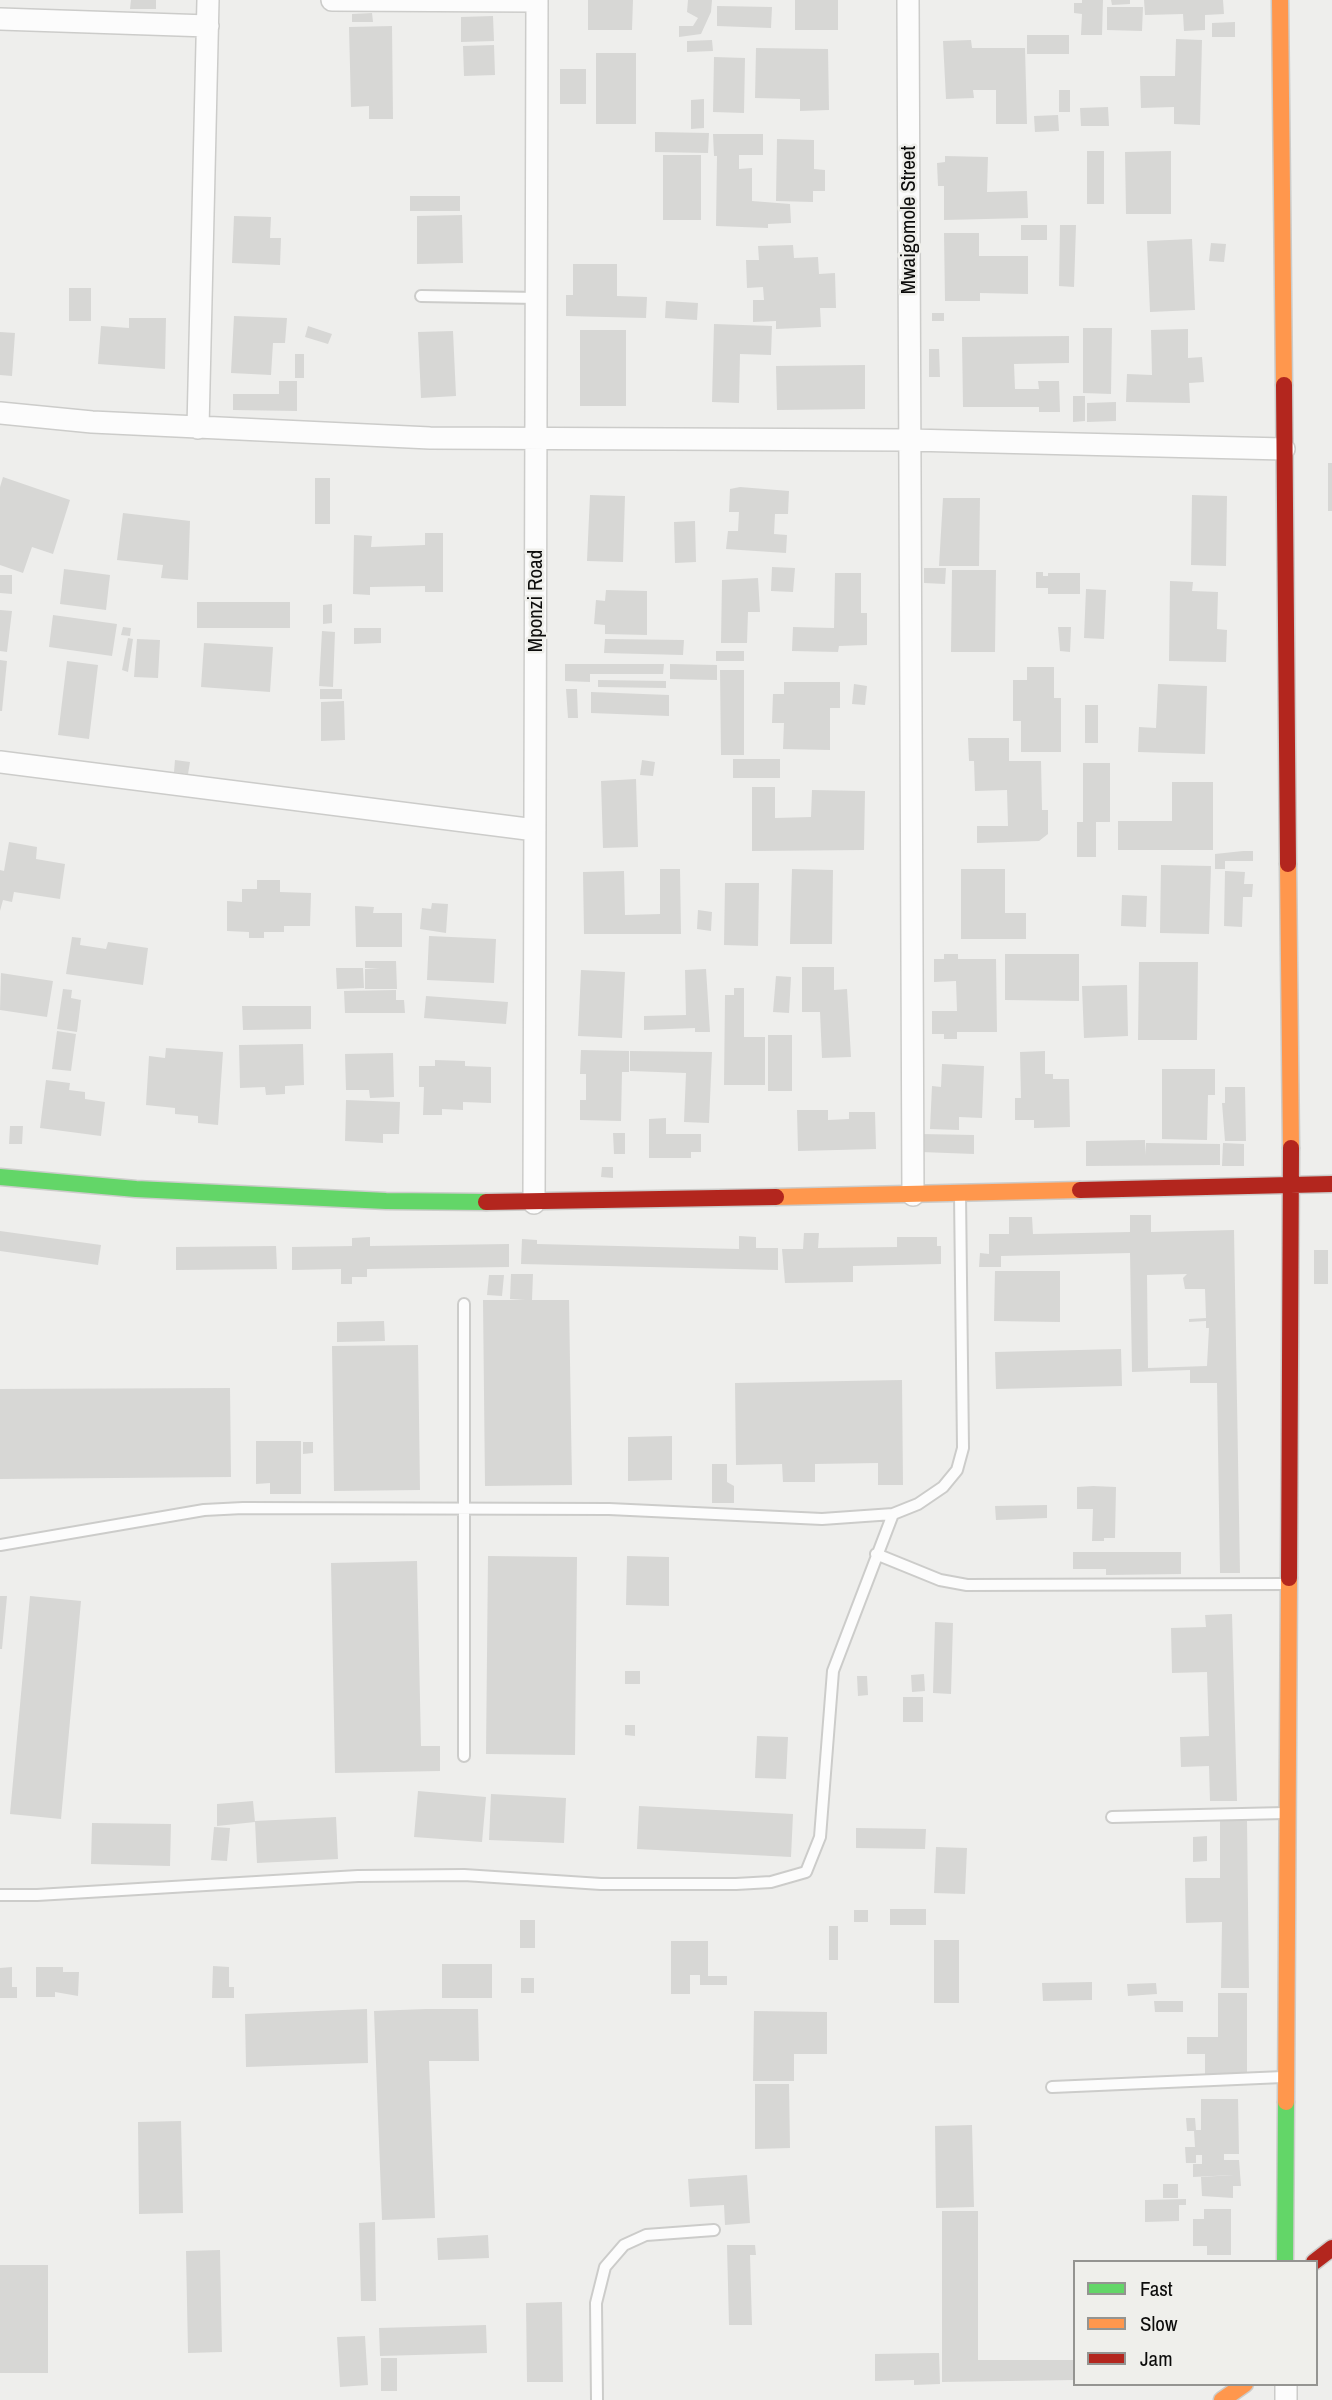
<!DOCTYPE html>
<html>
<head>
<meta charset="utf-8">
<style>
  body { margin:0 }
  #map { position:relative; width:1332px; height:2400px; overflow:hidden; background:#eeeeec; font-family:"Archivo Narrow",sans-serif }
  canvas { display:block }
  .legend { position:absolute; left:1073px; top:2260px; width:245px; height:126px; box-sizing:border-box; background:#efefeb; border:2px solid #949491; margin:0; padding:9px 12px; list-style:none; font-size:21px; color:#0c0c0b }
  .legend li { display:flex; align-items:center; gap:14px; height:35px }
  .legend b { width:35px; border:2px solid #949491 }
</style>
</head>
<body>
<div id="map">
<canvas width="1332" height="2400"></canvas>
<ul class="legend">
<li><b style="height:9px;background:#63d668"></b>Fast</li>
<li><b style="height:9px;background:#ff974d"></b>Slow</li>
<li><b style="height:9px;background:#b3261e"></b>Jam</li>
</ul>
</div>
<script>
const ctx = document.querySelector('canvas').getContext('2d');
ctx.lineJoin = 'round';
function fillPath(path, color) { ctx.fillStyle = color; ctx.fill(path, 'evenodd'); }
const toPath = rows => new Path2D(rows.map(r => 'M' + r).join(''));
function trace(path, color, width, dash) { ctx.strokeStyle = color; ctx.lineWidth = width; ctx.lineCap = dash ? 'butt' : 'round'; ctx.setLineDash(dash || []); ctx.stroke(path); }
function drawText(font, color, halo, rows, align = 'center') {
  ctx.font = font + ' "Archivo Narrow",sans-serif'; ctx.lineWidth = 5; ctx.setLineDash([]); ctx.textBaseline = 'middle'; ctx.strokeStyle = halo; ctx.fillStyle = color; for (const [text, x, y, turn = 0] of rows) {
    ctx.save(); ctx.translate(x, y); ctx.rotate((+turn || 0) * Math.PI / 180); ctx.textAlign = isNaN(turn) ? turn : align; if (halo) ctx.strokeText(text, 0, 0); ctx.fillText(text, 0, 0); ctx.restore();
  }
}
const building = toPath([
  [131,0,156,0,156,9,130,9],
  [588,0,633,0,632,30,588,30],
  [688,0,712,0,711,12,701,34,679,37,679,26,693,26,698,18,687,12],
  [795,0,838,0,838,30,795,30],
  [1082,0,1103,0,1102,35,1081,35,1082,14,1074,13,1074,3,1082,3],
  [1111,0,1130,0,1130,4,1112,5],
  [1144,0,1223,0,1224,14,1205,15,1205,30,1184,31,1183,14,1145,15],
  [717,6,772,7,771,28,717,26],
  [1107,7,1143,7,1142,31,1107,30],
  [372,13,373,22,352,22,352,14],
  [493,16,494,41,461,42,461,17],
  [1235,22,1235,37,1212,37,1212,23],
  [392,26,393,119,369,119,369,106,351,107,349,27],
  [1027,35,1069,35,1069,54,1027,54],
  [1176,39,1202,40,1200,125,1174,124,1174,107,1141,108,1140,76,1175,76],
  [712,40,713,51,687,52,687,41],
  [971,40,972,48,1025,48,1027,124,996,124,996,90,973,90,974,98,946,99,943,41],
  [494,45,495,75,464,76,463,46],
  [756,48,828,49,829,110,800,111,800,99,755,98],
  [596,53,636,53,636,124,596,124],
  [714,57,745,58,744,113,713,112],
  [560,69,586,69,586,104,560,104],
  [1059,90,1070,90,1070,112,1059,112],
  [704,99,704,128,691,129,691,100],
  [1108,107,1109,126,1081,126,1080,108],
  [1058,115,1059,131,1035,132,1034,116],
  [655,132,709,133,708,153,655,152],
  [713,134,763,134,763,155,739,155,739,169,752,168,752,201,790,204,791,223,768,224,768,228,716,226,717,156,714,156],
  [777,139,814,140,814,169,825,170,825,191,813,191,813,202,776,201],
  [1087,151,1104,151,1104,204,1087,204],
  [1171,151,1171,214,1126,214,1125,152],
  [663,155,701,155,701,220,663,220],
  [945,156,988,157,987,192,1027,191,1028,218,944,220,944,186,938,186,937,163,945,162],
  [410,196,460,196,460,211,410,211],
  [462,215,463,263,417,264,417,216],
  [234,216,271,217,270,238,281,238,280,265,232,263],
  [1021,225,1047,225,1047,240,1021,240],
  [1060,225,1076,225,1074,287,1059,286],
  [944,233,979,233,979,256,1028,256,1028,294,980,293,980,301,945,301],
  [1192,239,1195,310,1150,312,1147,241],
  [1211,243,1226,244,1224,262,1209,261],
  [793,245,794,258,818,257,819,274,835,273,836,308,820,308,821,327,776,329,776,321,753,322,753,300,764,300,763,287,747,288,746,260,759,260,758,246],
  [573,264,617,264,617,296,647,297,646,318,566,316,566,295,573,295],
  [69,288,91,288,91,321,69,321],
  [666,301,698,303,697,320,665,318],
  [932,313,944,313,944,321,932,321],
  [234,316,287,318,285,343,273,343,271,375,231,373],
  [129,318,166,318,165,369,98,364,101,326,129,328],
  [714,324,772,326,771,355,740,354,739,403,712,402],
  [308,326,332,334,328,344,305,337],
  [1083,328,1112,328,1111,394,1083,393],
  [1188,329,1188,358,1202,357,1204,382,1189,383,1190,403,1126,402,1127,374,1152,375,1151,330],
  [580,330,626,330,626,406,580,406],
  [453,331,456,396,421,398,418,332],
  [0,332,15,333,12,376,0,375],
  [1069,336,1069,363,1014,364,1015,389,1039,389,1038,381,1059,381,1060,412,1039,412,1039,407,963,407,962,337],
  [929,349,939,349,940,377,929,377],
  [295,354,304,354,304,378,295,378],
  [865,365,865,409,777,410,776,366],
  [279,381,297,381,297,411,233,410,233,394,279,394],
  [1073,396,1085,396,1085,421,1073,422],
  [1116,402,1116,421,1087,422,1087,403],
  [1328,463,1332,463,1332,511,1328,511],
  [3,477,70,500,53,554,32,547,23,573,0,565,0,487],
  [315,478,330,478,330,524,315,524],
  [740,487,789,491,788,514,775,514,774,534,787,535,786,553,726,549,728,531,738,531,739,512,729,512,730,489],
  [590,495,625,496,623,562,587,561],
  [1192,495,1227,496,1226,566,1191,565],
  [943,498,980,498,979,566,939,566],
  [123,513,190,521,188,580,161,578,163,565,117,560],
  [695,521,696,562,675,563,674,522],
  [425,533,443,533,443,592,425,592,425,586,370,587,370,595,353,594,354,535,372,536,371,547,425,545],
  [772,567,795,568,793,592,771,591],
  [924,568,946,568,945,584,924,583],
  [64,569,110,575,106,610,60,604],
  [952,570,996,570,995,652,951,652],
  [1036,572,1043,572,1043,576,1048,576,1048,573,1080,573,1080,594,1048,594,1048,588,1036,588],
  [835,573,861,573,861,613,867,613,867,645,839,646,838,652,792,651,793,627,834,628],
  [0,575,12,575,12,594,0,593],
  [758,578,760,612,748,612,747,643,721,643,722,580],
  [1170,581,1193,582,1192,591,1218,592,1217,629,1227,630,1226,662,1169,661],
  [1086,589,1106,590,1104,639,1084,638],
  [606,590,647,591,647,635,605,634,605,625,594,624,596,600,605,601],
  [197,602,290,602,290,628,197,628],
  [332,604,332,623,323,624,323,605],
  [0,610,12,611,7,652,0,651],
  [53,615,117,624,112,656,49,647],
  [123,627,131,628,130,636,121,635],
  [1058,627,1071,627,1070,652,1060,651],
  [354,628,381,628,381,643,354,644],
  [322,631,335,632,333,687,319,686],
  [128,638,133,639,128,672,122,670],
  [137,639,160,640,158,678,134,677],
  [605,639,684,640,683,655,604,653],
  [204,643,273,647,270,692,201,687],
  [716,651,744,651,744,661,716,661],
  [0,660,7,661,2,711,0,711],
  [67,661,98,665,89,739,58,735],
  [565,664,664,664,663,674,590,674,590,682,565,681],
  [670,664,717,665,717,680,670,679],
  [1027,667,1054,667,1054,698,1061,698,1061,752,1021,752,1021,721,1013,721,1013,680,1027,680],
  [720,670,744,670,744,755,721,755],
  [598,680,666,681,666,688,598,687],
  [784,682,840,682,840,708,830,708,830,750,783,749,784,723,772,723,773,694,784,694],
  [854,684,867,686,865,705,852,704],
  [1158,684,1207,686,1205,754,1138,752,1139,727,1156,728],
  [320,689,342,689,342,699,320,699],
  [566,689,577,689,578,718,568,718],
  [591,692,669,695,669,716,591,713],
  [344,701,345,740,321,741,321,702],
  [1085,705,1098,705,1098,743,1085,743],
  [968,738,1009,738,1009,761,1041,761,1042,810,1048,810,1048,834,1039,841,977,843,977,826,1008,826,1007,790,975,791,974,761,969,761],
  [733,759,780,759,780,778,733,778],
  [175,760,190,762,188,774,174,772],
  [642,760,655,762,653,776,640,775],
  [1083,763,1110,763,1110,822,1096,822,1096,857,1077,857,1077,822,1083,822],
  [636,779,638,847,603,848,601,781],
  [1172,782,1213,782,1213,850,1118,850,1118,821,1172,821],
  [752,787,775,787,775,818,811,817,812,790,865,791,864,850,752,851],
  [9,842,37,847,36,859,65,864,60,899,14,892,12,902,3,900,0,911,0,870,4,871],
  [1243,851,1253,851,1253,861,1225,861,1225,869,1215,869,1215,854],
  [1161,865,1211,866,1209,934,1160,933],
  [660,869,680,869,681,934,584,934,583,872,624,871,625,915,660,914],
  [792,869,833,870,832,944,790,944],
  [961,869,1005,869,1005,913,1026,913,1026,939,961,939],
  [1225,871,1245,872,1244,884,1253,884,1252,897,1243,897,1242,927,1224,926],
  [257,880,280,880,280,892,311,893,310,926,284,926,284,932,264,932,264,938,249,938,249,932,227,931,227,901,242,902,242,889,257,889],
  [725,883,759,883,758,946,724,945],
  [1122,895,1147,896,1146,927,1121,926],
  [432,903,448,904,446,933,420,929,422,908,431,909],
  [355,906,374,907,373,913,402,913,402,947,356,947],
  [698,910,712,912,711,931,697,929],
  [429,936,496,939,494,983,427,980],
  [72,937,81,938,80,945,106,949,108,942,148,948,143,985,66,974],
  [944,954,958,954,958,959,996,959,997,1032,957,1032,957,1039,944,1039,944,1034,932,1034,932,1011,957,1011,956,981,934,982,934,959,944,959],
  [1005,954,1079,954,1079,1001,1005,1000],
  [365,961,396,961,397,989,365,989,365,969,380,968,365,968],
  [1139,962,1198,962,1197,1040,1138,1040],
  [802,967,834,967,834,990,847,989,851,1057,822,1058,820,1012,802,1012],
  [336,968,363,968,364,988,337,989],
  [706,969,710,1032,695,1032,695,1028,644,1030,644,1016,686,1015,685,970],
  [581,970,625,972,622,1038,578,1036],
  [1,973,53,981,47,1017,0,1010],
  [776,976,791,977,789,1013,773,1012],
  [1127,985,1128,1036,1084,1038,1082,986],
  [734,988,744,988,744,1037,765,1037,765,1085,724,1085,725,995,734,995],
  [63,989,72,990,71,998,81,1000,77,1032,57,1029],
  [396,990,396,1000,404,1000,405,1013,345,1013,344,991],
  [426,996,508,1002,506,1024,424,1018],
  [242,1006,311,1006,311,1029,243,1030],
  [57,1031,76,1034,71,1071,52,1069],
  [768,1035,792,1035,792,1091,768,1091],
  [303,1044,304,1085,285,1086,285,1094,266,1095,265,1087,240,1088,239,1045],
  [166,1048,223,1052,218,1125,198,1123,198,1116,175,1114,175,1108,146,1105,149,1056,165,1058],
  [581,1050,629,1051,629,1072,622,1072,621,1121,580,1120,580,1100,586,1100,586,1074,580,1074],
  [630,1051,712,1052,709,1123,684,1122,686,1073,630,1071],
  [1045,1051,1045,1074,1053,1074,1053,1079,1069,1079,1070,1127,1034,1128,1034,1120,1015,1120,1015,1098,1021,1098,1020,1052],
  [393,1053,394,1097,370,1098,369,1090,346,1090,345,1054],
  [435,1060,465,1061,465,1066,491,1067,491,1103,463,1102,463,1110,442,1109,442,1115,423,1115,424,1087,419,1087,419,1066,435,1066],
  [942,1064,984,1066,982,1118,959,1117,959,1130,930,1129,932,1086,941,1087],
  [1162,1069,1215,1069,1215,1095,1208,1095,1207,1140,1162,1139],
  [46,1080,70,1083,69,1090,85,1092,85,1099,105,1102,101,1136,40,1128],
  [1225,1087,1245,1087,1246,1141,1225,1141,1222,1103,1225,1103],
  [346,1100,400,1102,399,1134,383,1134,383,1143,345,1141],
  [797,1110,828,1110,828,1120,849,1119,849,1112,875,1112,876,1149,798,1151],
  [666,1118,666,1134,701,1134,701,1152,691,1152,691,1158,649,1158,649,1119],
  [10,1126,23,1126,22,1144,9,1144],
  [613,1133,625,1133,625,1154,614,1154],
  [921,1134,974,1135,974,1154,921,1152],
  [1145,1140,1145,1155,1146,1143,1220,1144,1220,1165,1086,1166,1086,1141],
  [1223,1143,1244,1144,1244,1166,1222,1166],
  [602,1167,613,1167,613,1178,601,1177],
  [1130,1215,1151,1215,1151,1232,1234,1230,1240,1573,1220,1573,1217,1383,1190,1383,1190,1370,1132,1372,1130,1253,1001,1256,1001,1267,979,1267,980,1253,989,1254,989,1234,1009,1234,1009,1217,1032,1217,1033,1234,1130,1232],
  [1187,1274,1183,1278,1185,1289,1205,1289,1206,1318,1189,1319,1189,1322,1206,1321,1206,1328,1209,1328,1207,1366,1148,1368,1147,1275],
  [0,1231,101,1245,98,1265,0,1251],
  [804,1233,819,1233,818,1248,897,1247,897,1237,937,1237,937,1246,941,1246,941,1264,853,1266,853,1282,785,1283,782,1249,803,1249],
  [739,1236,756,1237,756,1248,778,1248,778,1270,521,1264,522,1239,537,1240,537,1244,739,1249],
  [370,1237,370,1246,509,1244,509,1267,367,1269,367,1277,352,1277,352,1284,341,1284,341,1269,292,1270,292,1247,352,1246,352,1238],
  [276,1246,277,1269,176,1270,176,1247],
  [1314,1250,1328,1250,1328,1284,1314,1284],
  [995,1271,1060,1271,1060,1322,994,1321],
  [511,1274,533,1274,532,1300,569,1300,572,1485,485,1486,483,1300,525,1300,510,1299],
  [489,1275,504,1275,502,1296,487,1295],
  [384,1321,385,1341,337,1342,337,1322],
  [418,1345,420,1490,334,1491,332,1346],
  [1121,1349,1122,1386,996,1389,995,1352],
  [902,1380,903,1485,878,1485,878,1463,815,1464,815,1482,783,1482,782,1464,736,1465,735,1383],
  [230,1388,231,1477,0,1479,0,1389],
  [672,1436,672,1480,628,1481,628,1437],
  [256,1441,301,1441,301,1494,270,1494,270,1483,256,1484],
  [303,1442,313,1442,313,1453,303,1454],
  [712,1464,727,1464,727,1482,734,1486,734,1503,712,1503],
  [1093,1486,1116,1487,1115,1538,1104,1538,1104,1541,1092,1541,1093,1509,1077,1509,1077,1487],
  [1047,1505,1047,1518,996,1520,995,1506],
  [1073,1552,1181,1552,1181,1574,1106,1575,1106,1569,1073,1569],
  [488,1556,577,1557,575,1755,486,1754],
  [627,1556,669,1557,669,1606,626,1605],
  [417,1561,421,1746,440,1746,440,1771,335,1773,331,1563],
  [0,1596,7,1596,2,1649,0,1649],
  [30,1596,81,1601,61,1819,10,1814],
  [1232,1614,1237,1801,1210,1801,1209,1766,1181,1767,1180,1737,1209,1736,1207,1672,1172,1673,1171,1628,1206,1627,1205,1615],
  [935,1622,953,1623,951,1694,933,1693],
  [625,1671,640,1671,640,1684,625,1684],
  [924,1674,925,1691,912,1692,911,1675],
  [857,1676,867,1676,868,1695,858,1696],
  [903,1697,923,1697,923,1722,903,1722],
  [625,1725,635,1725,635,1736,625,1735],
  [757,1736,788,1737,786,1779,755,1778],
  [418,1791,486,1797,482,1842,414,1837],
  [491,1794,566,1798,564,1843,489,1840],
  [253,1801,255,1822,217,1826,217,1804],
  [639,1806,793,1814,791,1857,637,1849],
  [336,1817,338,1859,257,1863,255,1821],
  [1220,1821,1247,1821,1249,1988,1221,1988,1222,1922,1186,1923,1185,1878,1220,1878],
  [92,1823,171,1824,170,1866,91,1864],
  [214,1827,230,1828,227,1861,211,1860],
  [856,1828,926,1829,925,1849,856,1848],
  [1207,1836,1207,1861,1193,1862,1193,1837],
  [936,1847,967,1848,965,1894,934,1893],
  [890,1909,926,1909,926,1925,890,1925],
  [854,1910,868,1910,868,1922,854,1922],
  [520,1920,535,1920,535,1948,520,1948],
  [829,1926,838,1926,838,1960,829,1960],
  [934,1940,959,1940,959,2003,934,2003],
  [671,1941,708,1941,708,1976,727,1976,727,1985,700,1985,700,1975,690,1975,690,1994,671,1994],
  [442,1964,492,1964,492,1998,442,1998],
  [213,1966,229,1967,229,1987,234,1987,234,1998,212,1998],
  [12,1967,12,1987,17,1987,17,1998,0,1998,0,1968],
  [36,1967,63,1967,63,1972,79,1972,78,1996,55,1992,55,1997,36,1997],
  [521,1978,534,1978,534,1993,521,1993],
  [1092,1982,1092,2000,1043,2001,1042,1983],
  [1156,1983,1157,1994,1128,1996,1127,1984],
  [1218,1993,1247,1993,1247,2074,1205,2074,1205,2054,1187,2054,1187,2037,1218,2037],
  [1154,2001,1183,2001,1183,2012,1155,2012],
  [367,2009,368,2063,246,2067,245,2014],
  [426,2009,478,2009,479,2061,429,2061,435,2218,382,2220,374,2011],
  [754,2011,827,2012,827,2054,794,2054,794,2081,753,2081],
  [755,2084,789,2084,790,2148,755,2149],
  [1201,2099,1238,2099,1239,2154,1224,2154,1224,2160,1239,2160,1241,2186,1233,2186,1233,2198,1202,2196,1201,2177,1233,2175,1193,2177,1193,2164,1202,2164,1202,2155,1196,2155,1196,2163,1186,2163,1185,2147,1195,2147,1194,2131,1187,2131,1186,2118,1195,2118,1196,2130,1201,2130],
  [181,2121,183,2213,139,2214,138,2122],
  [972,2125,974,2207,936,2208,935,2126],
  [747,2175,750,2223,725,2225,724,2205,690,2207,688,2179],
  [1163,2184,1178,2184,1178,2198,1163,2198],
  [1186,2199,1186,2205,1179,2205,1179,2221,1145,2222,1145,2200],
  [1204,2209,1231,2209,1231,2255,1207,2255,1207,2246,1193,2246,1193,2219,1204,2219],
  [942,2211,978,2211,978,2360,1075,2360,1075,2380,942,2382],
  [375,2222,376,2301,361,2301,359,2223],
  [488,2235,489,2258,438,2260,437,2238],
  [727,2245,755,2245,756,2255,750,2255,752,2325,729,2325],
  [220,2250,222,2352,188,2353,186,2251],
  [0,2265,48,2265,48,2373,0,2373],
  [562,2302,563,2382,527,2382,526,2303],
  [486,2325,487,2353,380,2356,379,2328],
  [365,2336,368,2385,340,2387,337,2337],
  [934,2353,939,2353,940,2384,914,2385,914,2380,875,2381,875,2354],
  [381,2358,397,2358,397,2391,381,2391]
]);
const lane = toPath([
  [421,296,537,298],
  [464,1304,464,1756],
  [0,1545,204,1510,243,1508,609,1509,822,1519,893,1514,918,1504,943,1487,957,1470,963,1448,960,1194],
  [876,1554,940,1580,967,1585,1286,1584],
  [1112,1817,1285,1813],
  [0,1895,37,1895,358,1876,464,1875,601,1884,736,1884,771,1882,806,1872,820,1837,833,1671,893,1514],
  [1052,2087,1283,2077],
  [597,2400,596,2303,605,2267,624,2245,646,2235,714,2230]
]);
const street = toPath([
  [332,0,537,1],
  [908,0,913,1195],
  [0,19,208,26],
  [0,413,92,422,430,438,910,440,1284,449],
  [198,428,208,0],
  [0,762,535,830],
  [534,1203,537,0],
  [1286,2384,1286,2400]
]);
const fast = toPath([
  [0,1177,136,1189,386,1201,486,1202],
  [1285,2262,1286,2102]
]);
const slow = toPath([
  [1280,0,1284,385],
  [1288,864,1291,1148],
  [776,1197,1080,1190],
  [1286,2102,1289,1578],
  [1222,2400,1245,2384]
]);
const jam = toPath([
  [1284,385,1288,864],
  [1080,1190,1332,1184],
  [486,1202,776,1197],
  [1289,1578,1291,1148],
  [1314,2262,1332,2248]
]);
const streetNames = [
  ["Mwaigomole Street",909,220,-90],
  ["Mponzi Road",536,601,-90]
];
fillPath(building, '#d7d7d5');
trace(lane, '#ccccca', 14);
trace(street, '#ccccca', 24);
trace(fast, '#ccccca', 19);
trace(slow, '#ccccca', 19);
trace(jam, '#ccccca', 19);
trace(lane, '#fcfcfc', 10);
trace(street, '#fcfcfc', 21);
trace(fast, '#63d668', 16);
trace(slow, '#ff974d', 16);
trace(jam, '#b3261e', 16);
drawText('21px', '#0c0c0b', '#efefeb', streetNames);
</script>
</body>
</html>
